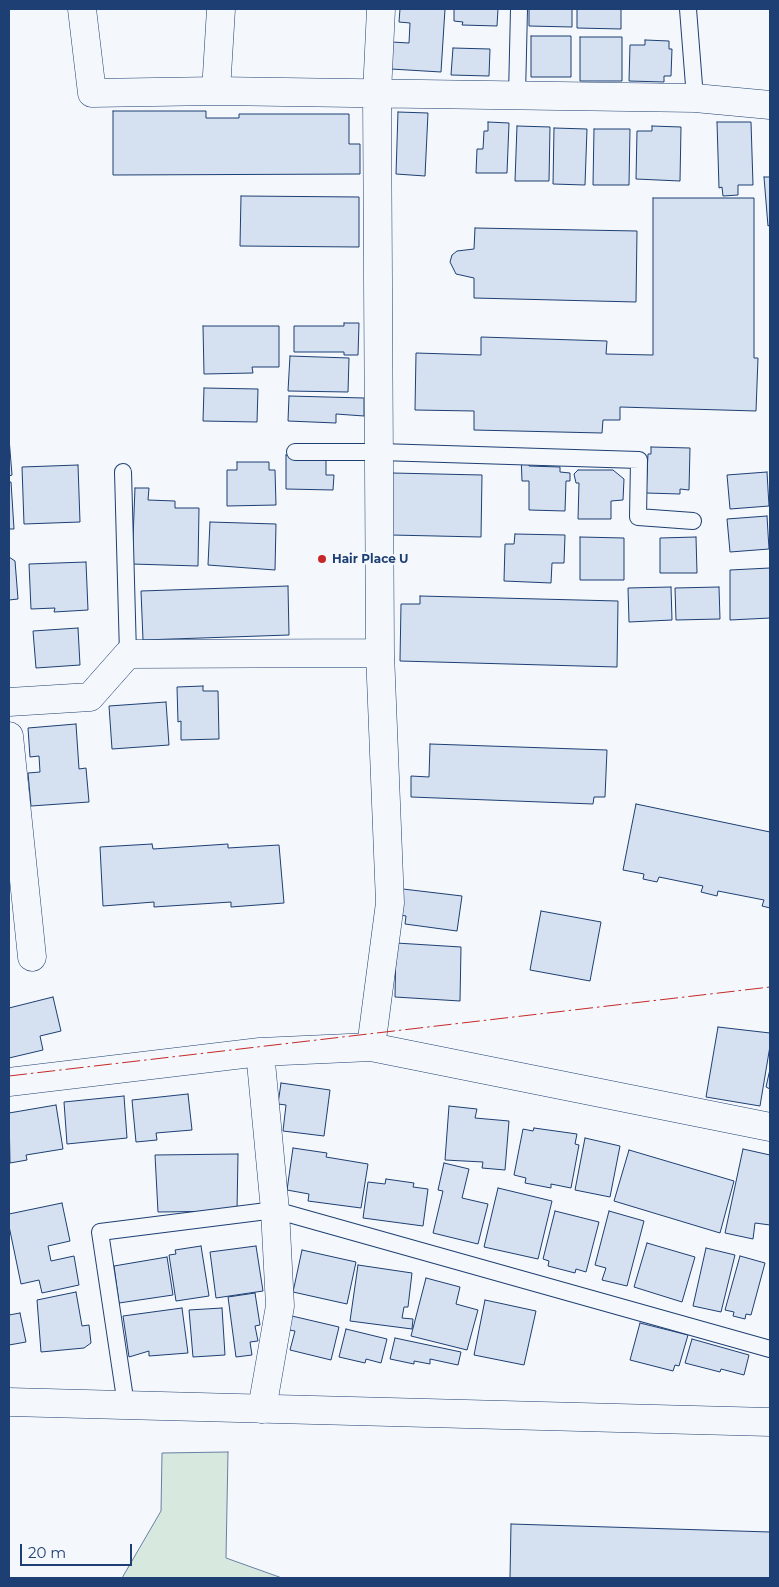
<!DOCTYPE html>
<html>
<head>
<meta charset="utf-8">
<style>
  body { margin:0 }
  #map { position:relative; width:779px; height:1587px; overflow:hidden; background:#f4f7fb; font-family:Montserrat,sans-serif }
  canvas { display:block }
  .frame { position:absolute; inset:0; border:10px solid #1d3f73; pointer-events:none }
  .scale { position:absolute; left:20px; top:1544px; width:112px; height:22px; box-sizing:border-box; border:2px solid #1d3f73; border-top:0; padding-left:6px; font-size:15px; line-height:18px; white-space:nowrap; color:#1d3f73; -webkit-text-stroke:4px #f4f7fb; paint-order:stroke }
</style>
</head>
<body>
<div id="map">
<canvas width="779" height="1587"></canvas>
<div class="frame"></div>
<div class="scale">20 m</div>
</div>
<script>
const ctx = document.querySelector('canvas').getContext('2d');
ctx.lineJoin = 'round';
function fillPath(path, color) { ctx.fillStyle = color; ctx.fill(path, 'evenodd'); }
const toPath = rows => new Path2D(rows.map(r => 'M' + r).join(''));
function trace(path, color, width, dash) { ctx.strokeStyle = color; ctx.lineWidth = width; ctx.lineCap = dash ? 'butt' : 'round'; ctx.setLineDash(dash || []); ctx.stroke(path); }
function drawText(font, color, halo, rows, align = 'center') {
  ctx.font = font + ' Montserrat,sans-serif'; ctx.lineWidth = 4; ctx.setLineDash([]); ctx.textBaseline = 'middle'; ctx.strokeStyle = halo; ctx.fillStyle = color; for (const [text, x, y, turn = 0] of rows) {
    ctx.save(); ctx.translate(x, y); ctx.rotate((+turn || 0) * Math.PI / 180); ctx.textAlign = isNaN(turn) ? turn : align; if (halo) ctx.strokeText(text, 0, 0); ctx.fillText(text, 0, 0); ctx.restore();
  }
}
const green = toPath([
  [228,1452,226,1558,282,1578,122,1578,161,1511,162,1453,228,1452]
]);
const building = toPath([
  [400,9,445,9,441,72,391,69,392,42,409,43,410,23,399,22,400,9],
  [454,9,498,9,497,26,462,25,463,22,454,21,454,9],
  [529,9,572,9,572,27,529,26,529,9],
  [577,9,621,9,621,29,577,28,577,9],
  [531,36,571,36,571,77,531,77,531,36],
  [580,37,622,37,622,81,580,81,580,37],
  [645,40,669,41,669,49,672,49,671,76,664,76,664,82,629,81,630,45,645,45,645,40],
  [453,48,490,49,489,76,451,75,453,48],
  [113,111,206,111,206,118,239,118,239,114,349,114,349,144,360,144,360,174,113,175,113,111],
  [398,112,428,113,425,176,396,174,398,112],
  [488,122,509,123,507,173,476,173,477,149,483,149,484,131,488,131,488,122],
  [717,122,751,122,753,185,738,185,738,195,723,196,722,187,719,188,717,122],
  [517,126,550,127,549,181,515,181,517,126],
  [652,126,681,127,680,181,636,179,637,131,652,131,652,126],
  [554,128,587,129,585,185,553,184,554,128],
  [594,129,630,129,629,185,593,185,594,129],
  [764,177,770,177,770,225,768,226,764,177],
  [241,196,359,197,359,247,240,246,241,196],
  [653,198,754,198,754,358,758,358,756,411,620,407,620,420,603,420,602,433,474,430,474,411,415,410,416,353,481,355,481,337,607,341,606,354,653,355,653,198],
  [475,228,637,231,636,302,474,298,474,278,456,274,450,262,452,255,457,251,474,249,475,228],
  [344,323,359,323,358,355,344,355,344,352,294,352,294,326,344,326,344,323],
  [203,326,279,326,279,367,252,367,253,373,204,374,203,326],
  [290,356,349,358,348,392,288,391,290,356],
  [204,388,258,389,257,422,203,421,204,388],
  [289,396,364,398,364,416,336,414,336,423,288,421,289,396],
  [9,438,12,475,9,476,9,438],
  [651,447,690,448,689,490,680,489,680,494,646,493,648,454,651,454,651,447],
  [286,455,326,455,326,475,334,475,333,490,286,489,286,455],
  [521,455,530,455,529,466,560,467,560,472,570,473,570,481,566,481,565,511,529,510,529,481,522,481,521,455],
  [237,462,269,462,269,470,275,470,276,505,227,506,227,470,237,470,237,462],
  [78,465,80,522,24,524,22,467,78,465],
  [578,470,613,470,624,479,623,500,611,501,611,519,578,519,579,483,576,483,574,474,578,470],
  [767,472,769,506,730,509,727,475,767,472],
  [392,473,482,475,481,537,391,535,392,473],
  [9,482,11,482,14,529,9,529,9,482],
  [135,488,149,488,148,500,175,501,175,508,199,508,198,566,132,564,135,488],
  [767,516,769,549,730,552,727,519,767,516],
  [210,522,276,524,275,570,208,565,210,522],
  [515,534,565,535,564,563,552,563,551,583,504,581,505,544,514,544,515,534],
  [580,537,624,538,624,580,580,580,580,537],
  [696,537,697,573,660,573,660,538,696,537],
  [9,557,15,561,18,599,9,600,9,557],
  [86,562,88,610,54,612,55,608,31,609,29,564,86,562],
  [770,568,770,618,730,620,730,570,770,568],
  [288,586,289,635,143,640,141,591,288,586],
  [671,587,672,620,629,622,628,588,671,587],
  [719,587,720,619,676,620,675,588,719,587],
  [420,596,618,601,617,667,400,661,401,604,420,604,420,596],
  [78,628,80,665,36,668,33,631,78,628],
  [203,686,203,691,218,691,219,739,181,740,181,721,178,722,177,687,203,686],
  [166,702,169,745,112,749,109,706,166,702],
  [76,724,79,769,86,768,89,802,31,806,28,773,40,772,39,756,30,757,28,728,76,724],
  [430,744,607,750,605,797,594,797,593,804,411,797,411,776,429,777,430,744],
  [636,804,770,832,770,908,762,906,764,900,718,891,717,896,701,892,703,886,659,877,657,882,643,879,644,874,623,870,636,804],
  [152,844,153,849,228,844,228,848,279,845,284,903,231,907,231,902,154,907,154,902,103,906,100,847,152,844],
  [403,889,462,896,457,931,405,924,406,916,400,915,403,889],
  [541,911,601,922,590,981,530,970,541,911],
  [396,943,461,947,460,1001,395,997,396,943],
  [53,997,61,1031,40,1036,43,1050,9,1058,9,1008,53,997],
  [718,1027,770,1033,770,1046,760,1106,706,1097,718,1027],
  [770,1069,770,1089,766,1087,770,1069],
  [281,1083,330,1090,324,1136,283,1131,286,1105,278,1104,281,1083],
  [188,1094,192,1130,156,1133,157,1140,136,1142,132,1100,188,1094],
  [124,1096,127,1138,67,1144,64,1102,124,1096],
  [56,1105,63,1149,26,1155,27,1160,10,1163,9,1113,56,1105],
  [449,1106,477,1109,475,1118,509,1121,505,1170,482,1168,483,1162,445,1160,449,1106],
  [534,1128,577,1134,575,1144,579,1145,571,1188,551,1184,551,1188,525,1183,526,1178,514,1175,523,1129,533,1131,534,1128],
  [585,1138,620,1146,610,1197,575,1190,585,1138],
  [293,1148,327,1153,326,1157,368,1164,361,1208,308,1201,309,1194,287,1190,293,1148],
  [743,1149,770,1155,770,1225,755,1223,753,1239,725,1233,743,1149],
  [629,1150,734,1181,720,1233,614,1201,629,1150],
  [238,1154,237,1211,158,1212,155,1155,238,1154],
  [444,1163,469,1169,462,1198,488,1204,478,1244,433,1233,443,1191,438,1190,444,1163],
  [386,1179,414,1183,413,1187,428,1189,423,1226,363,1218,368,1182,385,1184,386,1179],
  [498,1188,552,1201,538,1259,484,1247,498,1188],
  [62,1203,70,1241,48,1246,51,1261,74,1256,79,1285,42,1293,39,1280,21,1284,9,1226,9,1214,62,1203],
  [555,1211,599,1222,586,1272,576,1269,575,1273,548,1266,549,1261,543,1259,555,1211],
  [609,1211,644,1221,627,1286,602,1280,606,1268,595,1265,609,1211],
  [647,1243,695,1257,682,1302,634,1287,647,1243],
  [201,1246,209,1296,176,1301,169,1255,176,1254,175,1250,201,1246],
  [256,1246,263,1291,216,1298,210,1252,256,1246],
  [706,1248,735,1255,721,1312,693,1306,706,1248],
  [302,1250,356,1262,347,1304,293,1292,302,1250],
  [740,1256,765,1263,751,1315,746,1314,745,1319,733,1316,734,1312,725,1310,740,1256],
  [167,1257,173,1295,119,1303,114,1266,167,1257],
  [358,1265,412,1273,408,1307,404,1307,402,1318,413,1319,412,1329,350,1321,358,1265],
  [426,1278,460,1287,456,1304,478,1310,467,1350,411,1336,426,1278],
  [76,1292,82,1326,89,1325,91,1343,84,1348,41,1352,37,1300,76,1292],
  [255,1293,260,1325,255,1326,258,1341,250,1342,252,1355,236,1357,228,1297,255,1293],
  [485,1300,536,1311,524,1365,474,1355,485,1300],
  [182,1308,188,1353,149,1356,149,1351,129,1357,123,1316,182,1308],
  [222,1308,225,1355,193,1357,189,1310,222,1308],
  [20,1313,26,1342,9,1345,9,1315,20,1313],
  [292,1316,339,1327,331,1360,290,1350,295,1331,289,1330,292,1316],
  [640,1323,688,1335,679,1366,675,1365,673,1371,630,1360,640,1323],
  [346,1329,387,1339,381,1363,366,1359,365,1363,339,1357,346,1329],
  [395,1338,461,1352,458,1365,430,1359,430,1364,414,1361,414,1364,390,1359,395,1338],
  [692,1339,749,1355,744,1375,721,1369,720,1372,685,1363,692,1339],
  [511,1524,770,1532,770,1578,510,1578,511,1524]
]);
const lane = toPath([
  [688,9,695,98],
  [517,95,519,9],
  [295,452,380,452,639,460,638,517,693,521],
  [123,472,128,654],
  [126,1405,100,1232,275,1210,770,1349]
]);
const street = toPath([
  [82,9,92,93,216,91,695,98,770,105],
  [216,91,221,9],
  [9,702,90,697,128,654,380,653],
  [9,736,32,957],
  [371,1047,390,903,380,653,377,93,381,9],
  [260,1052,275,1210,280,1306,262,1409],
  [9,1082,260,1052,371,1047,770,1127]
]);
const secondary = toPath([
  [9,1402,770,1422]
]);
const power = toPath([
  [9,1076,770,987]
]);
const markers = [
  [322,559,5,"#c62828"]
];
const poiNames = [
  ["Hair Place U",332,559]
];
fillPath(green, '#d7e8df');
trace(green, '#687fa3', 1);
fillPath(building, '#d5e0f0');
trace(building, '#1d3f73', 1);
trace(lane, '#1d3f73', 18);
trace(street, '#1d3f73', 29);
trace(secondary, '#1d3f73', 29);
trace(lane, '#f4f7fb', 16);
trace(street, '#f4f7fb', 28);
trace(secondary, '#f4f7fb', 28);
trace(power, '#c62828', 1, [18, 4, 2.5, 4]);
for (const [x, y, r, color] of markers) { const dot = new Path2D(); dot.arc(x, y, r, 0, 2 * Math.PI); ctx.fillStyle = color; ctx.fill(dot); trace(dot, '#f4f7fb', 2); }
drawText('bold 12px', '#1d3f73', '#f4f7fb', poiNames, 'left');
</script>
</body>
</html>
